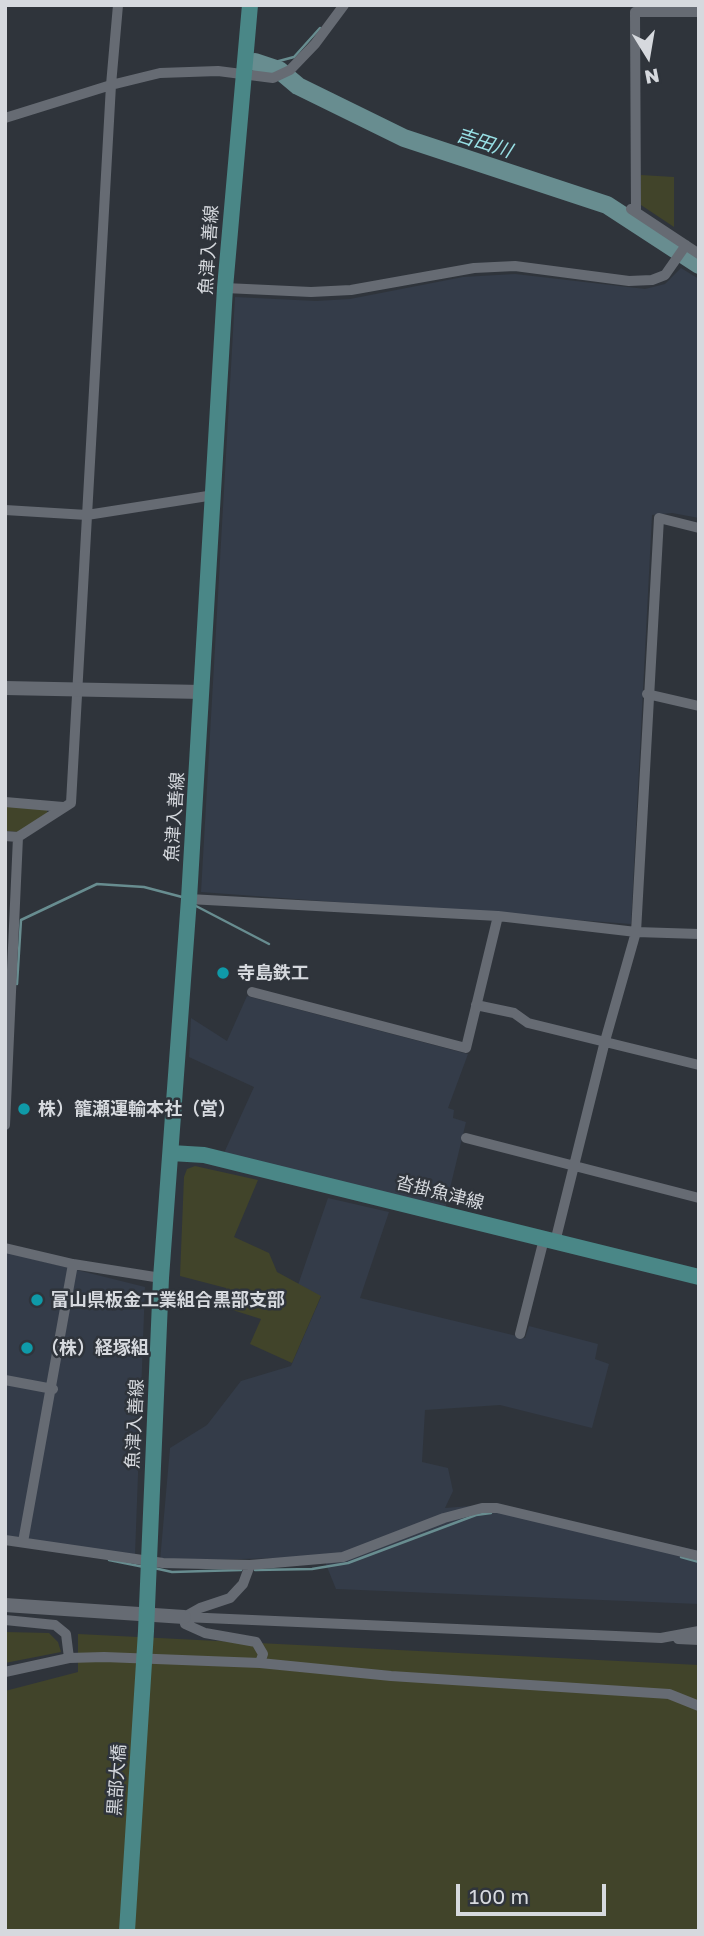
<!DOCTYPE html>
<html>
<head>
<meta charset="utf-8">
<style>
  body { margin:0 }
  #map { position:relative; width:704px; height:1936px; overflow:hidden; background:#2f343b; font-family:"Golos Text",sans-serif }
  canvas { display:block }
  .frame { position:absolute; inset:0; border:7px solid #d6d9de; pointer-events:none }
  .north { position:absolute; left:613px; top:21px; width:70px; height:70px; -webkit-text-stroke:5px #2f343b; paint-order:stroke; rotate:169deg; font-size:19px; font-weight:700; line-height:28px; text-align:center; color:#d6d9de }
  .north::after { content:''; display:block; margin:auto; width:24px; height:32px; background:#d6d9de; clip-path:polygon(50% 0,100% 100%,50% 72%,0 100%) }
  .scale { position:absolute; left:456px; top:1884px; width:150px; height:32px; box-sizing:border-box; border:4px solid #d6d9de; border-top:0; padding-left:9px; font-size:21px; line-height:24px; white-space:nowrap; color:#d6d9de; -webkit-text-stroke:5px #2f343b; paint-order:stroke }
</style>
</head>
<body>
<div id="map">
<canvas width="704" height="1936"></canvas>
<div class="frame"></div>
<div class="north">N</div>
<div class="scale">100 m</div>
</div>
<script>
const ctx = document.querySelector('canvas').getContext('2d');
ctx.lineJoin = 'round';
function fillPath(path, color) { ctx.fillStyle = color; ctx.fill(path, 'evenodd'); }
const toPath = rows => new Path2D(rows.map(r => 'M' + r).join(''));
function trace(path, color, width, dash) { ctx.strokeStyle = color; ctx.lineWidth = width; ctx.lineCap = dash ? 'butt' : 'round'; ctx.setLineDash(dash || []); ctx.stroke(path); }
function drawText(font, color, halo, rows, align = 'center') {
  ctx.font = font + ' "Golos Text","Noto Sans JP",sans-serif'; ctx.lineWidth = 5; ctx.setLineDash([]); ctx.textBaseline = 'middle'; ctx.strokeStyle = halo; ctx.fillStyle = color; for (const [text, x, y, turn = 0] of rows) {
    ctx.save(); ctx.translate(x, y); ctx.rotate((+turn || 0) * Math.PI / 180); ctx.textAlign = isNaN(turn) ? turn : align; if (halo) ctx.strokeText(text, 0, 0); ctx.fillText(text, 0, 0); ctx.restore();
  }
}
const built = toPath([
  [681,268,699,279,699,518,672,513,652,515,631,924,201,892,235,297,316,301,350,299,463,277,515,274,645,289,665,284],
  [247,996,468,1054,448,1108,454,1110,453,1118,466,1122,445,1209,224,1153,254,1087,189,1057,191,1018,227,1041],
  [328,1198,389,1212,360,1298,525,1338,529,1326,598,1344,595,1359,609,1364,592,1428,500,1405,425,1410,422,1462,448,1468,453,1491,445,1508,496,1504,699,1551,699,1604,336,1589,323,1557,160,1561,170,1448,207,1425,241,1381,291,1366,321,1297,298,1285],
  [5,1252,145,1287,135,1555,5,1536]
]);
const green = toPath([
  [641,175,674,177,674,227,641,205],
  [5,806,47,809,47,813,19,832,5,831],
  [195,1166,258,1180,234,1237,269,1253,277,1272,321,1296,292,1363,250,1344,261,1319,223,1307,226,1288,180,1276,184,1177,187,1169],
  [5,1632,49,1633,58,1642,61,1652,5,1663],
  [78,1634,699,1665,699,1931,5,1931,5,1691,78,1672]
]);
const stream = toPath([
  [264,65,294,57,320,28],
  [196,906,269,944],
  [17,984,21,920,97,884,144,887,182,897],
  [681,1557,699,1562],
  [109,1560,144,1567],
  [154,1568,172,1572,241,1570],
  [255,1570,312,1569,348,1563,476,1515,491,1513]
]);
const river = toPath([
  [255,62,279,70,298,86,404,138,607,205,699,265]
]);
const minor = toPath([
  [5,118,111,85,160,73,218,71,273,78,290,70,315,44,344,5],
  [631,209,699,254],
  [636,212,635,12,699,12],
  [225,288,311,292,351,290,474,268,515,266,629,281,652,280,665,275,686,245],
  [5,510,87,515,214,495],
  [647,694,699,706],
  [5,802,63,807],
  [5,836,18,837,71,803,111,85,118,5],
  [189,899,498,916,636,932,699,934],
  [252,992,466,1048,498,916],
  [476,1005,514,1013,528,1023,699,1065],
  [5,1125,18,837],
  [466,1138,699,1198],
  [555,1242,605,1041,636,932,659,518,699,528],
  [5,1248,73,1264,161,1278],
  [520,1334,544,1239],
  [5,1380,53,1389],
  [5,1540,163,1563,250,1565,243,1584,230,1598,200,1608,184,1617],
  [23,1542,73,1264],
  [250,1565,343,1557,444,1518,482,1508,497,1508,699,1556],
  [184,1617,661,1638,699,1631],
  [5,1620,55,1625,66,1634,69,1658],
  [678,1639,699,1640],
  [260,1663,391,1676,669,1694,699,1706],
  [5,1672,69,1658,104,1657,260,1663,263,1654,256,1642,205,1633,185,1624,184,1617]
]);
const tertiary = toPath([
  [5,688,202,692],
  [5,1605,184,1617]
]);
const secondary = toPath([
  [171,1153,204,1155,699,1277],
  [127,1931,146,1631,161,1278,189,899,225,288,250,5]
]);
const markers = [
  [223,973,7,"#0f9aa8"],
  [24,1109,7,"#0f9aa8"],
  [37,1300,7,"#0f9aa8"],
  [27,1348,7,"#0f9aa8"]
];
const streetNames = [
  ["魚津入善線",209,250,-86],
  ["魚津入善線",175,817,-86],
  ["沓掛魚津線",440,1193,14],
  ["魚津入善線",135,1424,-87],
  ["黒部大橋",117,1780,-86]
];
const poiNames = [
  ["寺島鉄工",237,973],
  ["株）籠瀬運輸本社（営）",38,1109],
  ["富山県板金工業組合黒部支部",51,1300],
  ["（株）経塚組",41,1348]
];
const waterNames = [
  ["吉田川",484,143,18]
];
fillPath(built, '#343c49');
fillPath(green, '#41442a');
trace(stream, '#688d90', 2.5);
trace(river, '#688d90', 18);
trace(minor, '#666b73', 10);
trace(tertiary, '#666b73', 14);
trace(secondary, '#4a8787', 16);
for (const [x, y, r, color] of markers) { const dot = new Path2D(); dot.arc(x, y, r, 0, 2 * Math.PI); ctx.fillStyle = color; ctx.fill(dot); trace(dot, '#2f343b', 2.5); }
drawText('18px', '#d6d9de', '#2f343b', streetNames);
drawText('bold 18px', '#d6d9de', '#2f343b', poiNames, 'left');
drawText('italic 19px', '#99e1e6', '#2f343b', waterNames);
</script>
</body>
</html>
